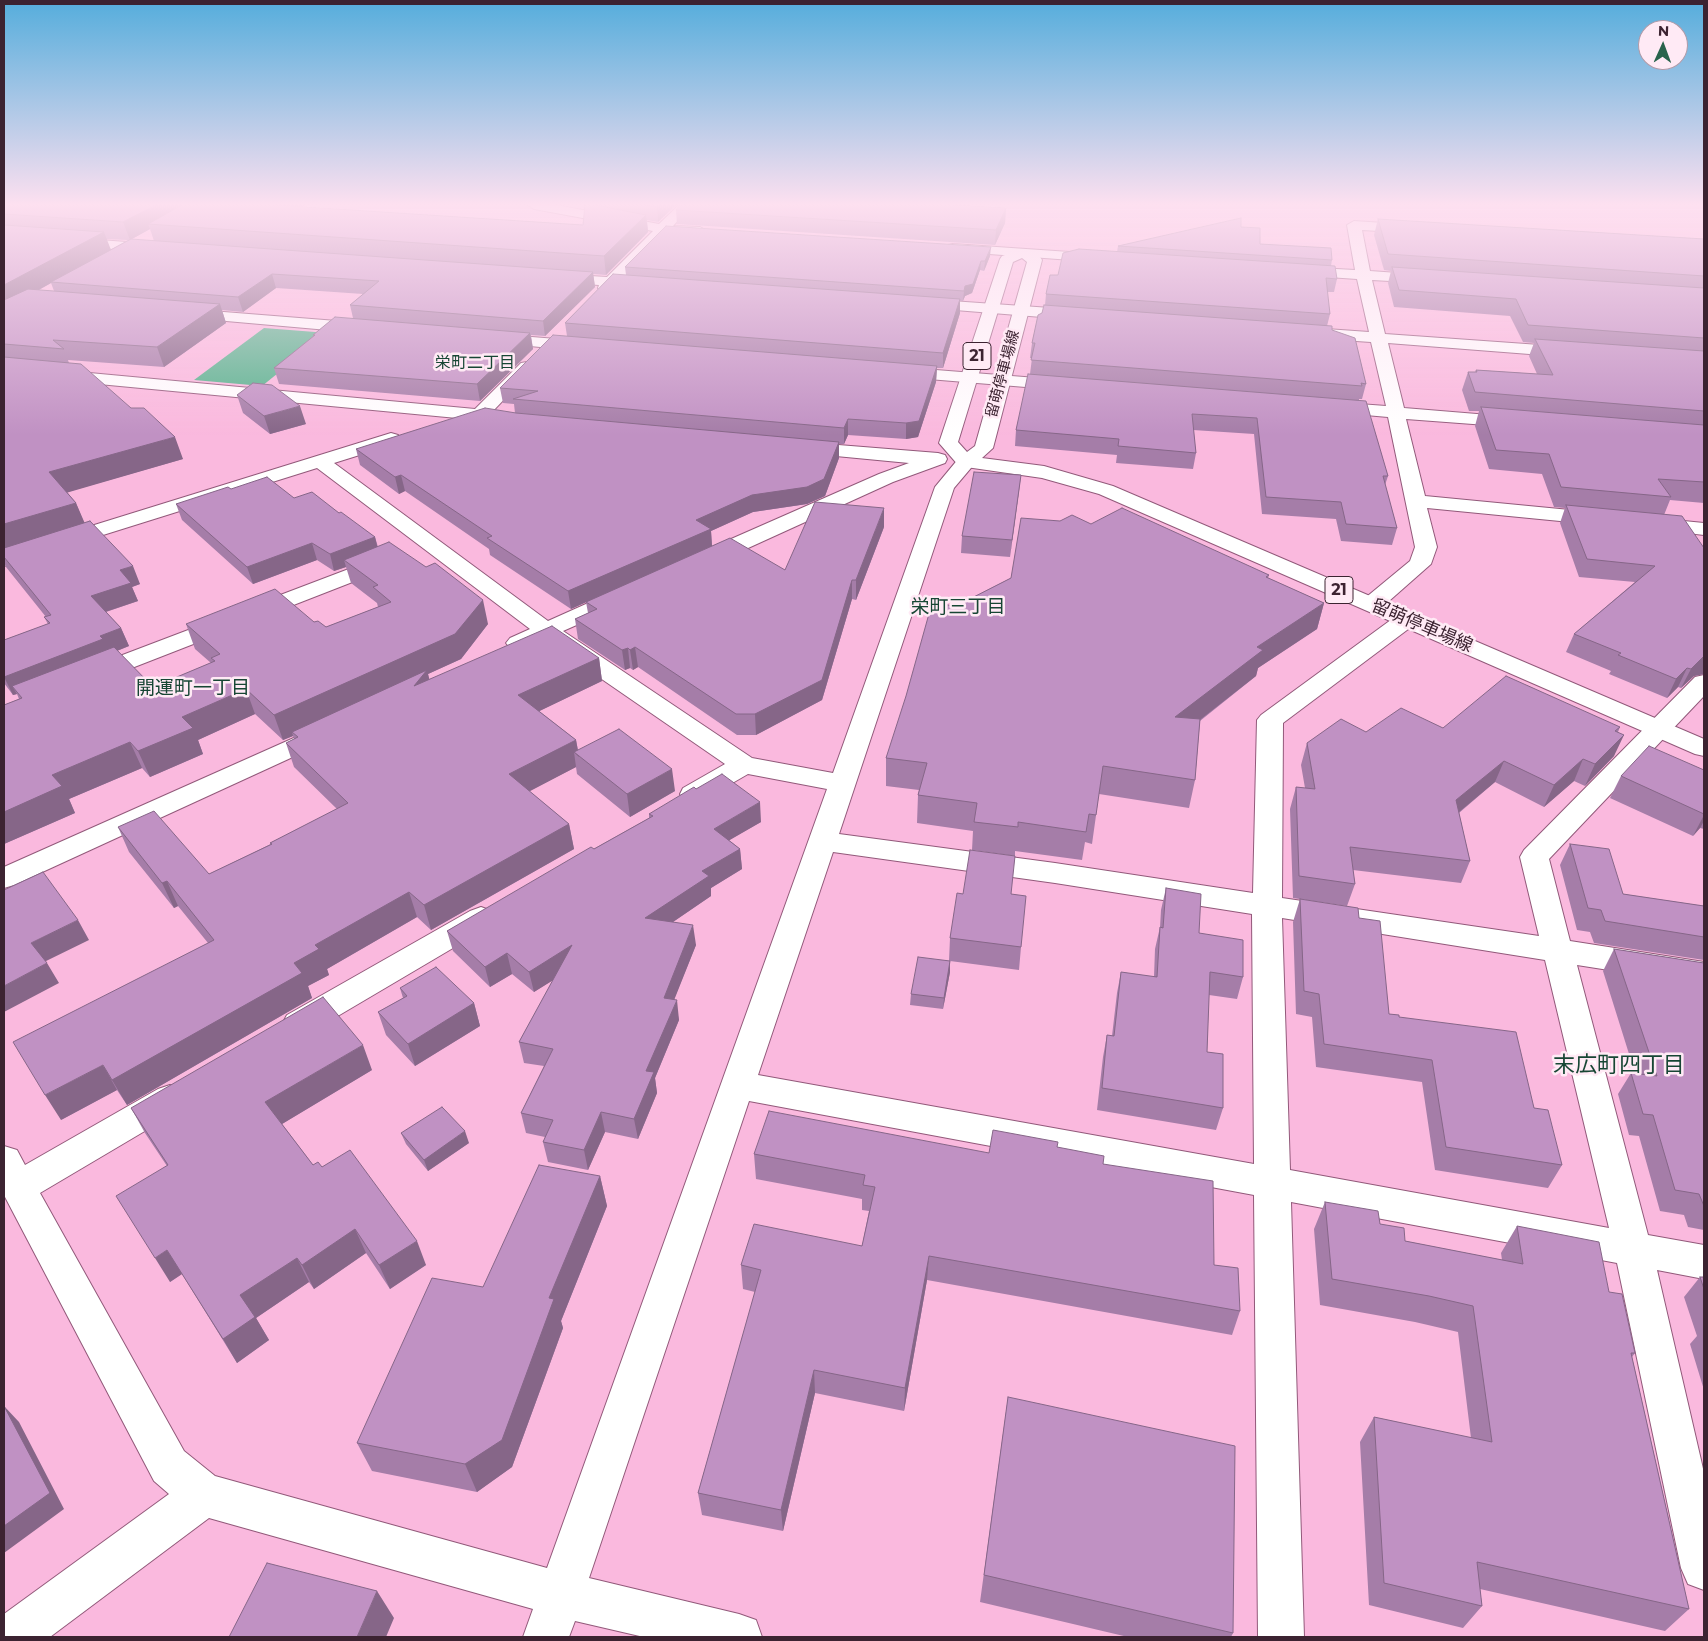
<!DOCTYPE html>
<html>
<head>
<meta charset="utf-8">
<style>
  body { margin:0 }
  #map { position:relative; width:1708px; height:1641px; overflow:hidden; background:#fab9de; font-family:Montserrat,sans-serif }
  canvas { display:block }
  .frame { position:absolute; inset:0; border:5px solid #3c2331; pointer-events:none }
  .north { position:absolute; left:1638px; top:20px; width:50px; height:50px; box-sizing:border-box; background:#ffeaf5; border:1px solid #b19aa7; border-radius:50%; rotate:2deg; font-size:14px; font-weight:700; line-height:20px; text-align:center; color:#3c2331 }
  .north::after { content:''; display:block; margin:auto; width:18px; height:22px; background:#29634c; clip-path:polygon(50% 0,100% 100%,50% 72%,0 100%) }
</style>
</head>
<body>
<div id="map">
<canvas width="1708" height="1641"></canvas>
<div class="frame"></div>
<div class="north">N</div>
</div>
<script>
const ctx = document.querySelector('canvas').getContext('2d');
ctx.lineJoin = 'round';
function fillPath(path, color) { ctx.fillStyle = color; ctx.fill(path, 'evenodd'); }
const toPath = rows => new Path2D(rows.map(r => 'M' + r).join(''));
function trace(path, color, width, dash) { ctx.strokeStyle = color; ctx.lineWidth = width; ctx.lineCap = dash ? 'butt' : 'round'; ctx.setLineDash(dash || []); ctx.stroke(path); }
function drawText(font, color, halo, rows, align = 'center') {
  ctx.font = font + ' Montserrat,"Noto Sans JP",sans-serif'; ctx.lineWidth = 5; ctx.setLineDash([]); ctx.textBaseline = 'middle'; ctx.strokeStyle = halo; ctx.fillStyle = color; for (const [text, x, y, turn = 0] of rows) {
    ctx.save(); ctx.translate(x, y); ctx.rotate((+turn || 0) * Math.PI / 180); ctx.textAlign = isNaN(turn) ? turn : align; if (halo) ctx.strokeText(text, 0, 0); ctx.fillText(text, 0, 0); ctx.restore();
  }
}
const green = toPath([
  [264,328,328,333,262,386,194,380]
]);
const minor = toPath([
  [528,205,556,205,659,224,679,205,692,205,673,226,700,227,707,231,700,235,666,233,623,278,648,281,650,284,648,287,615,286,610,291,605,292,600,291,598,288,599,285,556,282,551,281,549,278,551,275,556,274,607,277,653,231,534,209,528,205],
  [1354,221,1414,225,1421,229,1414,233,1362,230,1370,271,1426,275,1431,276,1433,279,1431,282,1426,283,1372,280,1385,334,1568,347,1574,349,1576,352,1574,355,1568,357,1388,343,1404,408,1513,417,1519,418,1522,422,1519,426,1513,427,1406,419,1425,496,1601,513,1608,515,1611,519,1608,523,1601,525,1427,508,1437,547,1431,564,1380,609,1372,611,1364,609,1361,604,1364,599,1410,561,1415,547,1388,417,1332,412,1326,411,1323,407,1326,403,1332,402,1386,406,1371,342,1312,338,1306,336,1304,333,1306,330,1312,328,1369,332,1357,279,1299,275,1294,274,1292,271,1294,268,1299,267,1355,270,1347,225,1354,221],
  [4,233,154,244,161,248,154,252,4,241,4,233],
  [953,244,1099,254,1104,255,1106,258,1104,261,1099,262,948,251,946,248,948,245,953,244],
  [923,299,1079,310,1084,312,1087,315,1084,318,1079,320,918,307,915,304,918,301,923,299],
  [186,309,362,323,368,325,370,328,368,331,362,333,181,317,178,314,181,311,186,309],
  [495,334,581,341,587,343,589,346,587,349,581,351,489,342,487,339,489,336,495,334],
  [527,362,533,363,535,367,492,412,508,415,511,419,508,423,502,424,480,421,466,424,460,423,457,418,4,375,4,365,475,409,521,363,527,362],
  [898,367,1062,380,1068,381,1071,385,1068,389,1062,390,892,376,890,372,892,368,898,367],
  [391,433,398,435,400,439,398,443,334,463,548,621,615,591,623,589,631,591,634,596,631,601,563,631,752,758,833,773,935,487,959,458,966,456,973,458,976,462,954,488,839,834,1055,863,1253,893,1257,720,1261,715,1399,614,1407,612,1415,614,1418,619,1415,624,1283,723,1282,898,1539,936,1520,857,1524,850,1695,677,1704,675,1704,696,1549,859,1570,941,1704,962,1704,985,1577,965,1648,1235,1704,1245,1704,1279,1657,1270,1704,1473,1704,1590,1688,1584,1681,1568,1617,1263,1291,1202,1304,1637,1258,1637,1254,1195,749,1101,589,1578,739,1614,756,1620,762,1637,644,1637,575,1621,569,1637,523,1637,533,1609,209,1518,50,1637,4,1637,4,1614,169,1494,154,1481,4,1195,4,1146,17,1150,25,1165,158,1089,170,1085,182,1089,187,1099,182,1109,40,1193,184,1451,215,1476,547,1568,827,789,748,774,703,800,693,803,683,800,680,794,683,788,725,764,545,640,518,650,510,648,506,643,510,638,530,629,317,468,4,566,4,553,391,433],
  [833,852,1055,883,1252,914,1254,1164,758,1075,833,852],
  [1282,918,1545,960,1609,1228,1290,1170,1282,918],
  [801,442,938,453,945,455,947,459,945,463,893,482,713,564,705,565,697,564,694,559,697,554,879,474,909,463,794,452,792,448,794,444,801,442],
  [1653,518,1704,523,1704,535,1646,528,1643,524,1646,520,1653,518],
  [383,556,391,557,394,562,391,567,101,680,92,682,83,680,80,675,83,670,383,556],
  [323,726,332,729,336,734,332,739,14,885,4,888,4,867,314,729,323,726],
  [481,907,492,911,496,918,492,925,309,1033,298,1036,287,1033,282,1024,287,1015,470,911,481,907]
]);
const major = toPath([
  [1023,249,1040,257,1042,260,993,448,982,458,1044,466,1113,486,1704,739,1704,756,1695,754,1099,494,1042,478,959,466,939,443,1000,259,1002,256,1023,249],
  [1022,258,1027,262,975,446,967,452,958,442,1013,262,1022,258]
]);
const wall = toPath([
  [4,205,305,205,302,207,583,225,585,205,676,205,658,222,647,220,648,232,606,275,593,274,595,287,545,336,531,335,533,349,480,401,279,384,274,368,314,336,313,335,353,318,350,305,363,294,276,288,243,312,222,310,226,323,164,367,68,360,69,363,183,459,67,492,76,503,84,523,140,584,132,587,138,601,106,612,121,628,129,646,117,651,153,687,211,663,195,649,186,624,314,622,326,627,378,607,377,603,351,583,346,567,334,571,317,560,253,584,182,520,176,504,231,489,294,498,339,513,375,537,378,547,488,624,461,659,428,674,429,679,599,658,602,681,539,711,576,740,578,750,675,791,630,817,577,774,576,767,529,791,569,824,574,849,431,930,417,917,327,969,329,975,308,986,312,998,127,1105,117,1090,61,1120,208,943,178,906,174,908,129,852,118,827,209,874,271,844,270,843,337,809,294,767,286,743,294,739,293,736,283,740,255,714,198,740,203,754,150,777,142,768,69,799,75,813,4,844,4,705,19,699,17,694,13,695,4,683,4,640,48,624,44,617,46,617,6,567,4,563],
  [150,229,154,241,132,239],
  [106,239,128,240,110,250],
  [51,283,54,291,39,290],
  [1006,208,1005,223,995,245,677,224,676,210],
  [1378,219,1704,239,1704,503,1670,500,1664,515,1704,548,1704,674,1694,676,1681,688,1678,687,1667,698,1609,674,1611,671,1566,652,1574,634,1635,582,1579,577,1560,523,1565,508,1554,507,1542,474,1489,469,1475,426,1479,411,1469,411,1462,390,1468,372,1475,372,1476,370,1537,374,1529,356,1534,343,1523,342,1510,316,1394,307,1388,283,1391,271,1384,270,1374,235],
  [1241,227,1260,244,1332,260,1331,266,1337,279,1334,292,1327,292,1330,314,1327,326,1332,330,1366,384,1362,399,1359,399,1359,400,1388,476,1385,485,1397,528,1392,545,1341,541,1336,519,1262,514,1254,434,1193,430,1196,453,1193,469,1116,463,1117,455,1015,446,1016,430,1030,374,1032,358,1030,358,1032,343,1045,305,1046,294,1117,252,1118,246],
  [990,256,984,271,980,270,972,293,965,296,963,301,960,301,960,313,943,368,937,368,936,382,918,437,906,439,848,435,844,444,839,444,839,458,825,496,807,504,753,512,711,531,712,546,785,570,884,527,856,600,852,599,822,700,756,735,737,735,638,667,633,670,630,668,625,670,578,639,575,619,588,613,586,602,571,609,490,555,489,549,405,491,399,494,360,465,356,449,515,413,514,404,503,403,500,388,567,336,565,323,626,275,625,267],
  [237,395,306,424,270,434,243,413],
  [1021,475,1010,557,961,553,962,536],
  [1091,524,1269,575,1268,578,1324,603,1317,629,1258,668,1256,676,1200,721,1195,780,1189,808,1099,794,1092,844,1085,842,1082,860,1015,851,1015,856,972,850,973,831,917,823,918,795,919,790,886,786,886,758,956,606,1011,578],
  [1620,727,1618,732,1614,756,1585,786,1574,781,1544,807,1495,782,1459,813,1470,861,1461,883,1353,870,1355,884,1347,906,1293,898,1290,809,1296,787,1305,788,1301,765,1307,743,1443,728],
  [1704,770,1704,829,1700,828,1693,836,1610,798,1621,776],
  [649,814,761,822,729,840,740,849,742,869,711,888,711,896,673,922,696,945,674,999,679,1020,655,1078,657,1093,638,1139,605,1132,588,1170,548,1162,543,1142,545,1137,526,1133,521,1113,544,1066,524,1063,519,1042,553,980,534,992,512,974,490,987,453,951,447,931,649,818],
  [1570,844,1623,894,1704,906,1704,960,1594,943,1590,932,1577,930,1560,865],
  [1166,888,1199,933,1243,977,1237,999,1209,995,1207,1052,1223,1108,1216,1130,1097,1110,1103,1057,1107,1035,1112,1036,1117,993,1121,972,1154,977,1155,949,1160,927,1160,928,1161,910],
  [963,894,1011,894,1021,947,1019,970,950,961,950,972,943,1009,910,1005,911,994,949,961,950,938],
  [1300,899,1359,918,1389,1014,1399,1017,1534,1108,1562,1165,1548,1188,1435,1170,1422,1082,1316,1067,1312,1017,1296,1014,1293,922],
  [1614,949,1704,963,1704,1230,1688,1227,1684,1215,1660,1211,1639,1136,1629,1135,1618,1094,1631,1073,1635,1073,1603,971],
  [400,988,474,1003,480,1026,415,1066,386,1035,378,1012,403,998],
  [372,1070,282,1124,313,1165,322,1167,426,1265,390,1289,366,1253,314,1289,309,1282,256,1318,269,1340,237,1363,182,1274,170,1282,167,1166,145,1133,131,1108],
  [401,1133,469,1143,428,1171,406,1144],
  [1057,1147,1103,1164,1214,1265,1240,1311,1232,1335,927,1280,904,1411,815,1393,783,1531,702,1515,698,1493,755,1292,743,1289,741,1265,862,1246,869,1211,862,1210,862,1199,756,1179,754,1154,989,1153],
  [600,1176,607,1206,561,1321,563,1328,512,1467,477,1492,372,1471,357,1443,483,1287],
  [1325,1202,1380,1224,1405,1241,1502,1260,1501,1253,1517,1226,1609,1292,1635,1353,1632,1357,1689,1609,1665,1631,1480,1589,1482,1606,1463,1628,1369,1605,1360,1442,1374,1417,1471,1438,1458,1332,1415,1322,1320,1305,1314,1229],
  [1700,1277,1704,1277,1704,1390,1690,1344,1697,1336,1684,1297],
  [1008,1397,1233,1633,1231,1637,1128,1637,980,1602]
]);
const shadedWall = toPath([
  [156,205,194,205,148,224,150,229,130,240,123,222],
  [272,205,305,205,276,222],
  [659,205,676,205,658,222,657,207],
  [1006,208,1005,223,995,245,996,230],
  [646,215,648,232,606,275,604,256],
  [104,232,111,250,51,282,51,283,4,309,4,285],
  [991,247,990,256,984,271,985,261],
  [981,261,980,270,972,293,965,296,963,301,964,291,965,286],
  [593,272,595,287,545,336,543,321],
  [272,274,276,288,243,312,238,297],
  [960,299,960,313,943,368,943,353],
  [220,304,226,323,164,367,157,347],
  [530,333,533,349,480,401,477,384],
  [937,366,936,382,918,437,906,439,906,423],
  [300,406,306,424,270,434,264,416],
  [848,419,848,435,844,444,844,428],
  [175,437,183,459,59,495,49,472],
  [839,442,839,458,825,496,807,504,753,512,711,531,712,546,571,609,568,591,696,520],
  [401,475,405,491,399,494,395,477],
  [1021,475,1019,491,1010,557,1012,540],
  [76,503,86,526,4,551,4,524],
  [884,508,884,527,856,600,856,580],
  [375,537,379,554,344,560,346,567,334,571,330,554],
  [312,543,317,560,253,584,247,567],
  [133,566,140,584,132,587,138,601,99,614,91,596,120,570],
  [852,580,852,599,822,700,756,735,755,714],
  [483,600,488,624,461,659,428,674,433,694,414,686,292,732,293,736,283,740,274,715],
  [1324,603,1317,629,1258,668,1256,676,1169,744,1175,717,1257,647],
  [121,628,129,646,109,654,12,686,17,694,13,695,4,677,100,636],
  [635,647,638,667,633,670,630,650],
  [628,648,630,668,625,670,622,650],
  [1703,657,1704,657,1704,674,1694,676,1681,688,1691,669],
  [599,658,602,681,523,719,518,695],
  [1687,668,1678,687,1667,698,1676,679],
  [246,689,255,714,198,740,203,754,150,777,138,751,182,717],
  [1624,735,1614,756,1585,786,1595,764],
  [576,740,579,757,574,752,576,767,515,799,509,774],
  [130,742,142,768,69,799,75,813,4,844,4,812,52,775],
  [1583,759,1574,781,1544,807,1554,785],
  [1504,761,1495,782,1447,822,1456,800],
  [672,769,675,791,630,817,627,794],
  [760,802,761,822,716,848,714,829],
  [1704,815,1704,821,1700,828,1693,836],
  [569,824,574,849,431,930,424,905],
  [740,849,742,869,711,888,711,896,648,939,645,918,702,871],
  [167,881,178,906,174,908,162,883],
  [409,892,417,917,327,969,329,975,308,986,312,998,127,1105,112,1080,315,945],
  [78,920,89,940,42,963,31,943],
  [693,925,696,945,667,1018,664,998],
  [572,945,576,966,534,992,529,972],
  [507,953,512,974,490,987,485,967],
  [950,961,950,972,943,1009,944,998],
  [47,963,59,983,4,1012,4,986],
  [677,1000,679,1020,655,1078,657,1093,638,1139,634,1119,646,1071],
  [474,1003,480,1026,415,1066,408,1044],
  [363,1045,372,1070,277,1127,265,1102],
  [103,1065,117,1090,61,1120,45,1095],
  [601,1112,605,1132,588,1170,584,1150],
  [465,1131,469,1143,428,1171,424,1160],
  [600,1176,607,1206,561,1321,563,1328,512,1467,477,1492,465,1464,549,1298],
  [355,1229,366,1253,314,1289,302,1265],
  [417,1241,426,1265,390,1289,379,1265],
  [167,1250,182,1274,170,1282,155,1258],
  [929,1256,927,1280,904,1411,905,1388],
  [297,1258,309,1282,256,1318,269,1340,237,1363,223,1339,240,1295],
  [814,1370,815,1393,783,1531,781,1510],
  [4,1406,19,1422,64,1509,4,1553],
  [377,1591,394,1618,386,1637,357,1637]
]);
const building = toPath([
  [4,205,156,205,123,222,4,214,4,205],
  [182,205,274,205,583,225,585,205,595,205,646,215,604,256,148,224,182,205],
  [645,205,659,205,657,207,645,205],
  [680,205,953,205,1006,208,996,230,676,210,680,205],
  [1241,218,1241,227,1260,228,1260,244,1331,248,1332,260,1118,246,1241,218],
  [1378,219,1704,239,1704,276,1388,254,1378,219],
  [4,225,104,232,4,285,4,225],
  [666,226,991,247,985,261,981,261,973,284,965,286,964,291,625,267,666,226],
  [131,239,593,272,543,321,350,305,379,281,272,274,238,297,51,282,131,239],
  [1079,249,1335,266,1337,279,1326,278,1330,314,1046,294,1050,275,1058,275,1063,253,1079,249],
  [1392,267,1704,288,1704,338,1528,325,1516,299,1399,290,1392,267],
  [613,274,960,299,943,353,565,323,613,274],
  [28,289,220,304,157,347,53,340,64,349,4,344,4,300,28,289],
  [1044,305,1332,326,1332,330,1355,338,1366,384,1361,383,1362,386,1031,360,1035,343,1032,343,1038,315,1042,313,1044,305],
  [335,317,530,333,477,384,274,368,315,335,313,335,335,317],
  [553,335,937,366,919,421,906,423,848,419,844,428,513,399,538,391,500,388,553,335],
  [1535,339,1704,351,1704,411,1475,392,1468,372,1477,372,1476,370,1553,375,1535,339],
  [4,357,81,364,131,408,144,408,175,437,49,472,76,503,4,524,4,357],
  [1028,374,1366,401,1388,476,1383,476,1397,528,1346,524,1341,502,1266,497,1257,418,1192,414,1196,453,1118,446,1119,439,1016,430,1028,374],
  [253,383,272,385,300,406,264,416,237,395,253,383],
  [1481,407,1704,425,1704,482,1658,479,1671,497,1561,487,1549,454,1496,450,1481,407],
  [485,408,516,413,839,442,824,479,807,487,752,495,696,520,711,529,568,591,487,538,492,536,401,475,395,477,356,449,485,408],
  [974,472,1021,475,1012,540,962,536,974,472],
  [267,477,294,498,312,492,339,513,341,512,375,537,330,554,312,543,247,567,176,504,228,487,231,489,267,477],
  [815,502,884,508,856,580,852,580,822,680,755,714,736,714,635,647,630,650,628,648,622,650,575,619,597,609,586,602,730,538,785,570,815,502],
  [1566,505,1682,516,1704,548,1704,657,1703,657,1691,669,1687,668,1676,679,1618,655,1621,653,1574,634,1655,566,1587,559,1566,505],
  [1122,508,1269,575,1266,577,1324,603,1257,647,1263,650,1175,717,1200,719,1195,780,1103,766,1096,815,1089,814,1086,832,1018,822,1018,827,974,822,977,803,918,795,927,763,886,758,906,696,932,603,956,606,1011,578,1021,518,1060,521,1072,515,1091,524,1122,508],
  [90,521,133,566,120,570,131,583,91,596,121,628,100,636,103,639,4,677,4,640,50,623,44,617,51,615,4,557,4,548,90,521],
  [389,542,426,567,435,563,483,600,455,634,274,715,246,689,182,717,193,728,138,751,130,742,52,775,62,786,4,812,4,705,22,698,12,686,114,647,153,687,215,661,211,658,220,654,186,624,275,589,314,622,318,621,326,627,391,602,373,587,378,585,344,560,389,542],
  [552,626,599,658,518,695,576,740,509,774,569,824,424,905,409,892,315,945,319,949,294,963,302,973,112,1080,103,1065,45,1095,13,1042,214,940,167,881,162,883,118,827,154,811,209,874,272,844,270,843,348,803,286,743,298,737,292,732,427,670,414,686,552,626],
  [1506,676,1620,727,1615,731,1624,735,1595,764,1583,759,1554,785,1504,761,1456,800,1470,861,1350,847,1355,884,1299,876,1296,787,1315,789,1307,743,1341,719,1366,732,1401,708,1443,728,1506,676],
  [619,729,672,769,627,794,574,752,619,729],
  [1649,746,1704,770,1704,814,1621,776,1649,746],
  [722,774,760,802,714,829,740,849,702,871,709,876,645,918,693,925,664,998,677,1000,646,1071,654,1072,634,1119,601,1112,584,1150,543,1142,553,1120,521,1113,553,1049,519,1042,572,945,529,972,507,953,485,967,447,931,591,847,594,849,653,816,649,814,694,787,696,789,722,774],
  [1570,844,1609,849,1623,894,1704,906,1704,937,1605,921,1601,910,1588,908,1570,844],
  [970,850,1015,856,1011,894,1026,896,1021,947,950,938,957,893,963,894,970,850],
  [43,872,78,920,31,943,47,963,4,986,4,890,43,872],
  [1166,888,1201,894,1199,933,1243,940,1243,977,1210,972,1207,1052,1223,1054,1223,1108,1102,1088,1107,1035,1114,1036,1121,972,1157,977,1160,927,1163,928,1166,888],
  [1300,899,1358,908,1359,918,1380,921,1389,1014,1399,1015,1399,1017,1516,1032,1534,1108,1548,1110,1562,1165,1446,1147,1432,1060,1324,1044,1319,994,1304,991,1300,899],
  [1614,949,1704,963,1704,1206,1699,1194,1675,1190,1653,1115,1643,1114,1631,1073,1657,1076,1614,949],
  [918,957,950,961,944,998,911,994,918,957],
  [436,967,474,1003,408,1044,378,1012,407,996,400,988,436,967],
  [323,997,363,1045,265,1102,313,1165,318,1162,322,1167,350,1150,417,1241,379,1265,355,1229,302,1265,297,1258,240,1295,255,1317,223,1339,167,1250,155,1258,116,1196,168,1165,131,1108,323,997],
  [442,1107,465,1131,424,1160,401,1133,442,1107],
  [769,1111,989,1153,993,1130,1058,1142,1057,1147,1104,1156,1103,1164,1213,1181,1214,1265,1238,1268,1240,1311,929,1256,905,1388,814,1370,781,1510,698,1493,761,1270,741,1265,754,1224,862,1246,875,1187,863,1185,865,1175,754,1154,769,1111],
  [539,1165,600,1176,549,1298,554,1299,502,1440,465,1464,357,1443,432,1278,483,1287,539,1165],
  [1325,1202,1378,1211,1380,1224,1404,1228,1405,1241,1523,1264,1517,1226,1599,1242,1609,1292,1622,1294,1635,1353,1631,1353,1689,1609,1477,1562,1482,1606,1384,1583,1374,1417,1492,1442,1473,1306,1429,1296,1332,1279,1325,1202],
  [1700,1277,1704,1277,1704,1289,1700,1277],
  [1008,1397,1235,1446,1233,1633,984,1575,1008,1397],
  [4,1406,50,1493,4,1526,4,1406],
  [267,1563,377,1591,357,1637,229,1637,267,1563]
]);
const farStreetnames = [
  ["留萌停車場線",1003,374,-75]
];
const shields = [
  [977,356,28],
  [1339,590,28]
];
const shieldNames = [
  ["21",977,356],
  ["21",1339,590]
];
const farNeighbourhoodnames = [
  ["栄町二丁目",475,363]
];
const streetNames = [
  ["留萌停車場線",1422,626,23]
];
const neighbourhoodNames = [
  ["栄町三丁目",958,607],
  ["開運町一丁目",193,688]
];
const nearNeighbourhoodnames = [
  ["末広町四丁目",1619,1066]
];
fillPath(green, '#54b28c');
trace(minor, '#92597a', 2);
trace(major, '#92597a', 2);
fillPath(minor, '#fff');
fillPath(major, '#fff');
fillPath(wall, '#a57da8');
fillPath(shadedWall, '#866688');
fillPath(building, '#c091c3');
trace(building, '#866688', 1);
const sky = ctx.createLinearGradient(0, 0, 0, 435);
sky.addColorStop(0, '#55addc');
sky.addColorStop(0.47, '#fde0f0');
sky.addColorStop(1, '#fde0f000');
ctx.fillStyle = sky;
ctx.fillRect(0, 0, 1708, 435);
drawText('15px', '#3c2331', '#ffeaf5', farStreetnames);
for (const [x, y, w] of shields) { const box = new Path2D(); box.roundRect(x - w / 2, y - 13.5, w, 27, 4); ctx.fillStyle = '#ffeaf5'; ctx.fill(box); trace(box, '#3c2331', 1); }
drawText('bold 16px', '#3c2331', null, shieldNames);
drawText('16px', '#174634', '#ffeaf5', farNeighbourhoodnames);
drawText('18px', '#3c2331', '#ffeaf5', streetNames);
drawText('19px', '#174634', '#ffeaf5', neighbourhoodNames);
drawText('22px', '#174634', '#ffeaf5', nearNeighbourhoodnames);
</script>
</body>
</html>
